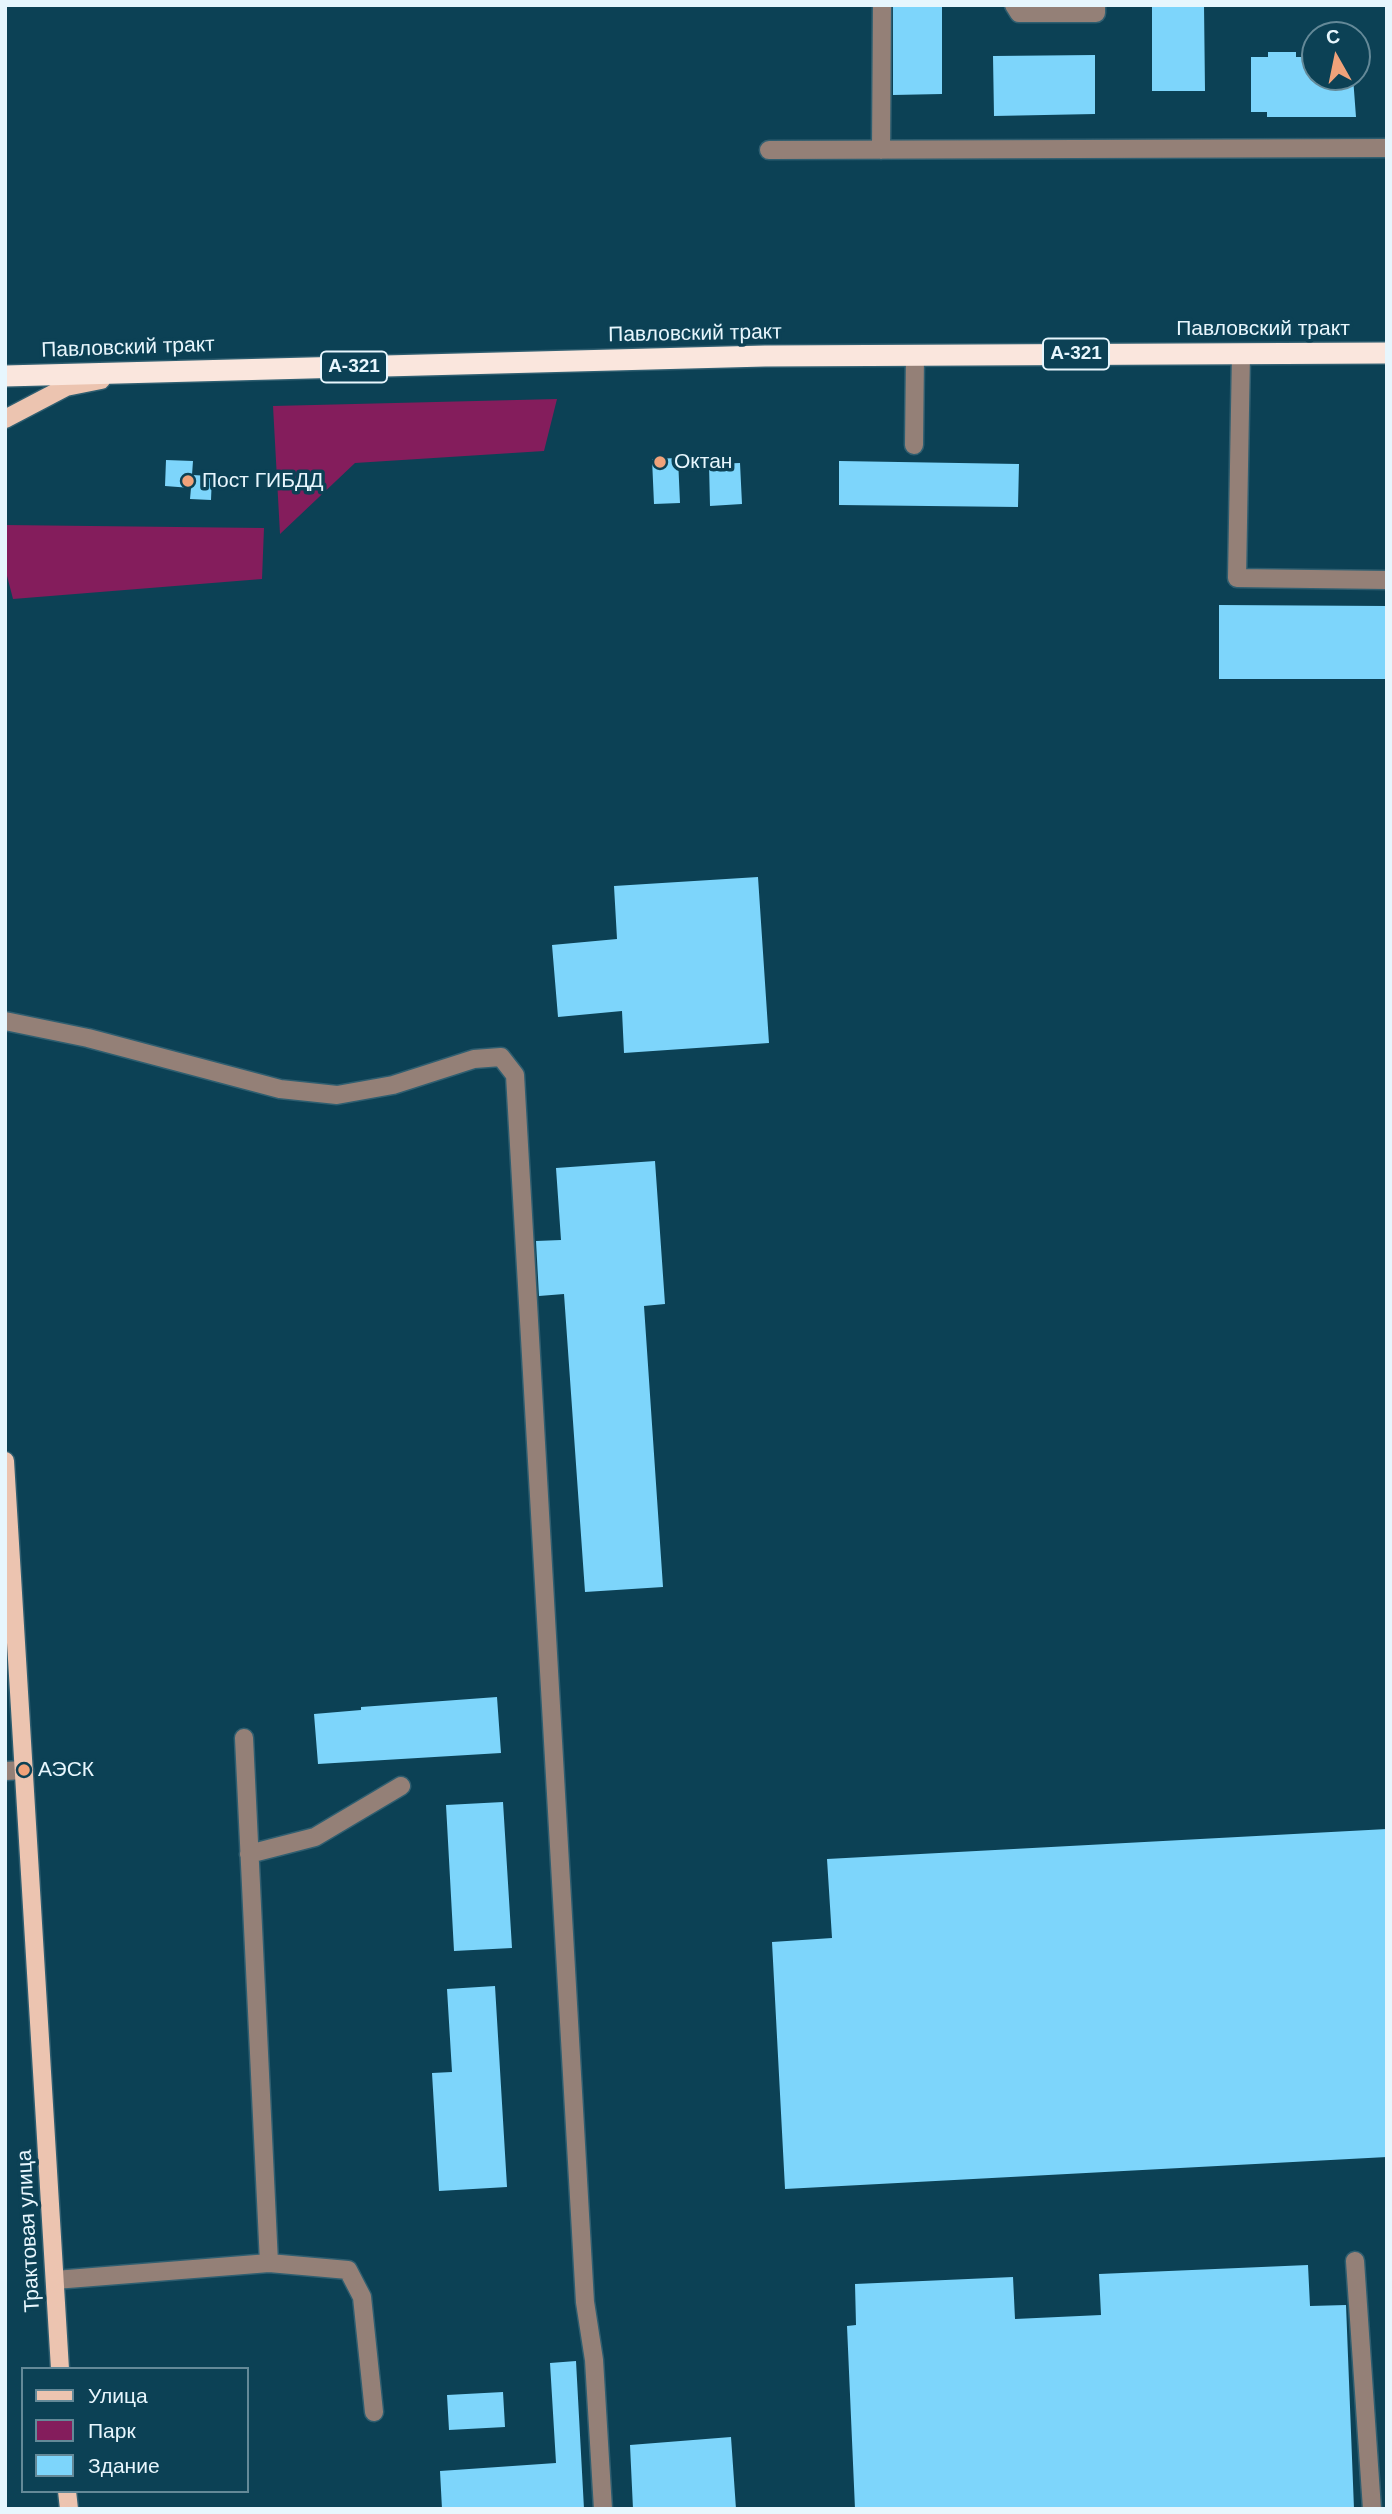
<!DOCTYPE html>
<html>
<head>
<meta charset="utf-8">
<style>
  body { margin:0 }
  #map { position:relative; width:1392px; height:2514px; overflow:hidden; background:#0c4155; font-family:Helvetica,sans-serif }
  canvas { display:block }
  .frame { position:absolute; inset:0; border:7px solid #e7f6fd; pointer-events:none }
  .legend { position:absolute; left:21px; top:2367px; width:228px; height:126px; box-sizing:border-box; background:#0c4155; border:2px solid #648998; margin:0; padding:9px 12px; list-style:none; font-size:21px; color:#e7f6fd }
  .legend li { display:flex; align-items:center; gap:14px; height:35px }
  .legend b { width:35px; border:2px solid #648998 }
  .north { position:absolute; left:1301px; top:21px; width:70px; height:70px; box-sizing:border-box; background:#0c4155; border:2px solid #648998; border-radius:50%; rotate:351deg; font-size:19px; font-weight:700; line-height:28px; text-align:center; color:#e7f6fd }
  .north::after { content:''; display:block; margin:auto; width:24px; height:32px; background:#f0a27a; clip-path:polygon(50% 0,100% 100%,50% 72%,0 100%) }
</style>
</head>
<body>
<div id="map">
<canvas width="1392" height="2514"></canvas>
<div class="frame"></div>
<ul class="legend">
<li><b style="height:9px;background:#ecc4b0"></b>Улица</li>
<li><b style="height:19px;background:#841d5c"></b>Парк</li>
<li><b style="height:19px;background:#7dd5fb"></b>Здание</li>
</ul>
<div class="north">С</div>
</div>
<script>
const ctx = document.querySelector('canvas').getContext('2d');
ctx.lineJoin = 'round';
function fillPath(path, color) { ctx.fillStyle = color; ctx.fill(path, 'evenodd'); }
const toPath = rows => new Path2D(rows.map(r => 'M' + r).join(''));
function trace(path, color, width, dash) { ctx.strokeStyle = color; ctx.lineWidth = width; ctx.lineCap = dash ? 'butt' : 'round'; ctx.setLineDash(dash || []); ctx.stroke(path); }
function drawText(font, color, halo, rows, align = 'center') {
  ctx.font = font + ' Helvetica,sans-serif'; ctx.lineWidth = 7; ctx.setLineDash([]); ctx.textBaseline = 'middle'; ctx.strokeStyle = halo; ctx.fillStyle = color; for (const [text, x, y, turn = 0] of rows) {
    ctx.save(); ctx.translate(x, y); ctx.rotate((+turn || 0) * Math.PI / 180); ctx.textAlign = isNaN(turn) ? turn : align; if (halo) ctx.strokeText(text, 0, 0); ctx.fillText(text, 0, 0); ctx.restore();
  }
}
const green = toPath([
  [557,399,544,451,355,463,280,534,273,406],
  [5,525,264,528,262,579,13,599,5,568]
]);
const building = toPath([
  [893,5,942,5,942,94,893,95],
  [1152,5,1204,5,1205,91,1152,91],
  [1268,52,1296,52,1296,57,1315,57,1315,77,1353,77,1356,117,1267,117,1267,112,1251,112,1251,57,1268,57],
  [1095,55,1095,114,994,116,993,56],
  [678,458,680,503,654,504,652,459],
  [166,460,193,461,192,475,212,476,211,500,190,499,191,488,165,486],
  [839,461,1019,464,1018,507,839,505],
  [740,463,742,504,710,506,709,464],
  [1219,605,1387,606,1387,679,1219,679],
  [758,877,769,1043,624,1053,622,1011,558,1017,552,945,617,939,614,886],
  [655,1161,665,1304,644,1306,663,1587,585,1592,564,1294,539,1296,536,1241,561,1240,556,1168],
  [497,1697,501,1753,318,1764,314,1714,361,1710,361,1707],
  [503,1802,512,1948,454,1951,446,1805],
  [1387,1829,1387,2157,785,2189,772,1942,832,1938,827,1859],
  [495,1986,507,2187,439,2191,432,2073,452,2072,447,1989],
  [1308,2265,1310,2306,1346,2305,1354,2509,855,2509,847,2326,856,2325,855,2284,1013,2277,1015,2319,1101,2315,1099,2274],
  [576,2361,584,2509,442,2509,440,2471,556,2463,550,2363],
  [503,2392,505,2427,449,2430,447,2395],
  [731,2437,736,2509,633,2509,630,2445]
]);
const minor = toPath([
  [1014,5,1019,13,1096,13,1096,5],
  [769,150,1387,148],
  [881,150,882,5],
  [1241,354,1237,578,1387,580],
  [914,445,915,355],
  [5,1021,88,1038,280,1089,337,1095,393,1085,474,1059,501,1057,515,1075,585,2302,594,2360,603,2509],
  [244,1738,269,2263],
  [5,1771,24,1770],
  [249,1854,315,1837,401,1786],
  [1355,2261,1372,2509],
  [55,2280,269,2263,348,2270,362,2297,374,2412]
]);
const major = toPath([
  [5,419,66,387,101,380],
  [5,1461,60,2369],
  [67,2491,69,2509]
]);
const highway = toPath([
  [5,376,765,356,1387,353]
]);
const markers = [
  [660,462,7,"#f0a27a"],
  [188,481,7,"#f0a27a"],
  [24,1770,7,"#f0a27a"]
];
const shields = [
  [1076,354,66],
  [354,367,66]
];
const shieldNames = [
  ["А-321",1076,354],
  ["А-321",354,367]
];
const streetNames = [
  ["Павловский тракт",1263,329],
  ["Павловский тракт",695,334,-1],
  ["Павловский тракт",128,348,-2],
  ["Трактовая улица",29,2231,-93]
];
const poiNames = [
  ["Октан",674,462],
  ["Пост ГИБДД",202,481],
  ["АЭСК",38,1770]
];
fillPath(green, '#841d5c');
fillPath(building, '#7dd5fb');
trace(minor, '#2f5e70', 21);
trace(major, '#2f5e70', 21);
trace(highway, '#2f5e70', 24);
trace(minor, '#948077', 18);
trace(major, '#ecc4b0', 18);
trace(highway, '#fae6dd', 21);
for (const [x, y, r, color] of markers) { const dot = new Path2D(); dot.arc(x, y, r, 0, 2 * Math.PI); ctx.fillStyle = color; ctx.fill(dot); trace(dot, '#0c4155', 2.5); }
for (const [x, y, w] of shields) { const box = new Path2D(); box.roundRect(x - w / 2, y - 15.5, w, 31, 5); ctx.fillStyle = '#0c4155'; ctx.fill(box); trace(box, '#e7f6fd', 2); }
drawText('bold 19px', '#e7f6fd', null, shieldNames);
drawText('21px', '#e7f6fd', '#0c4155', streetNames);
drawText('21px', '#e7f6fd', '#0c4155', poiNames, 'left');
</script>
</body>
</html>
